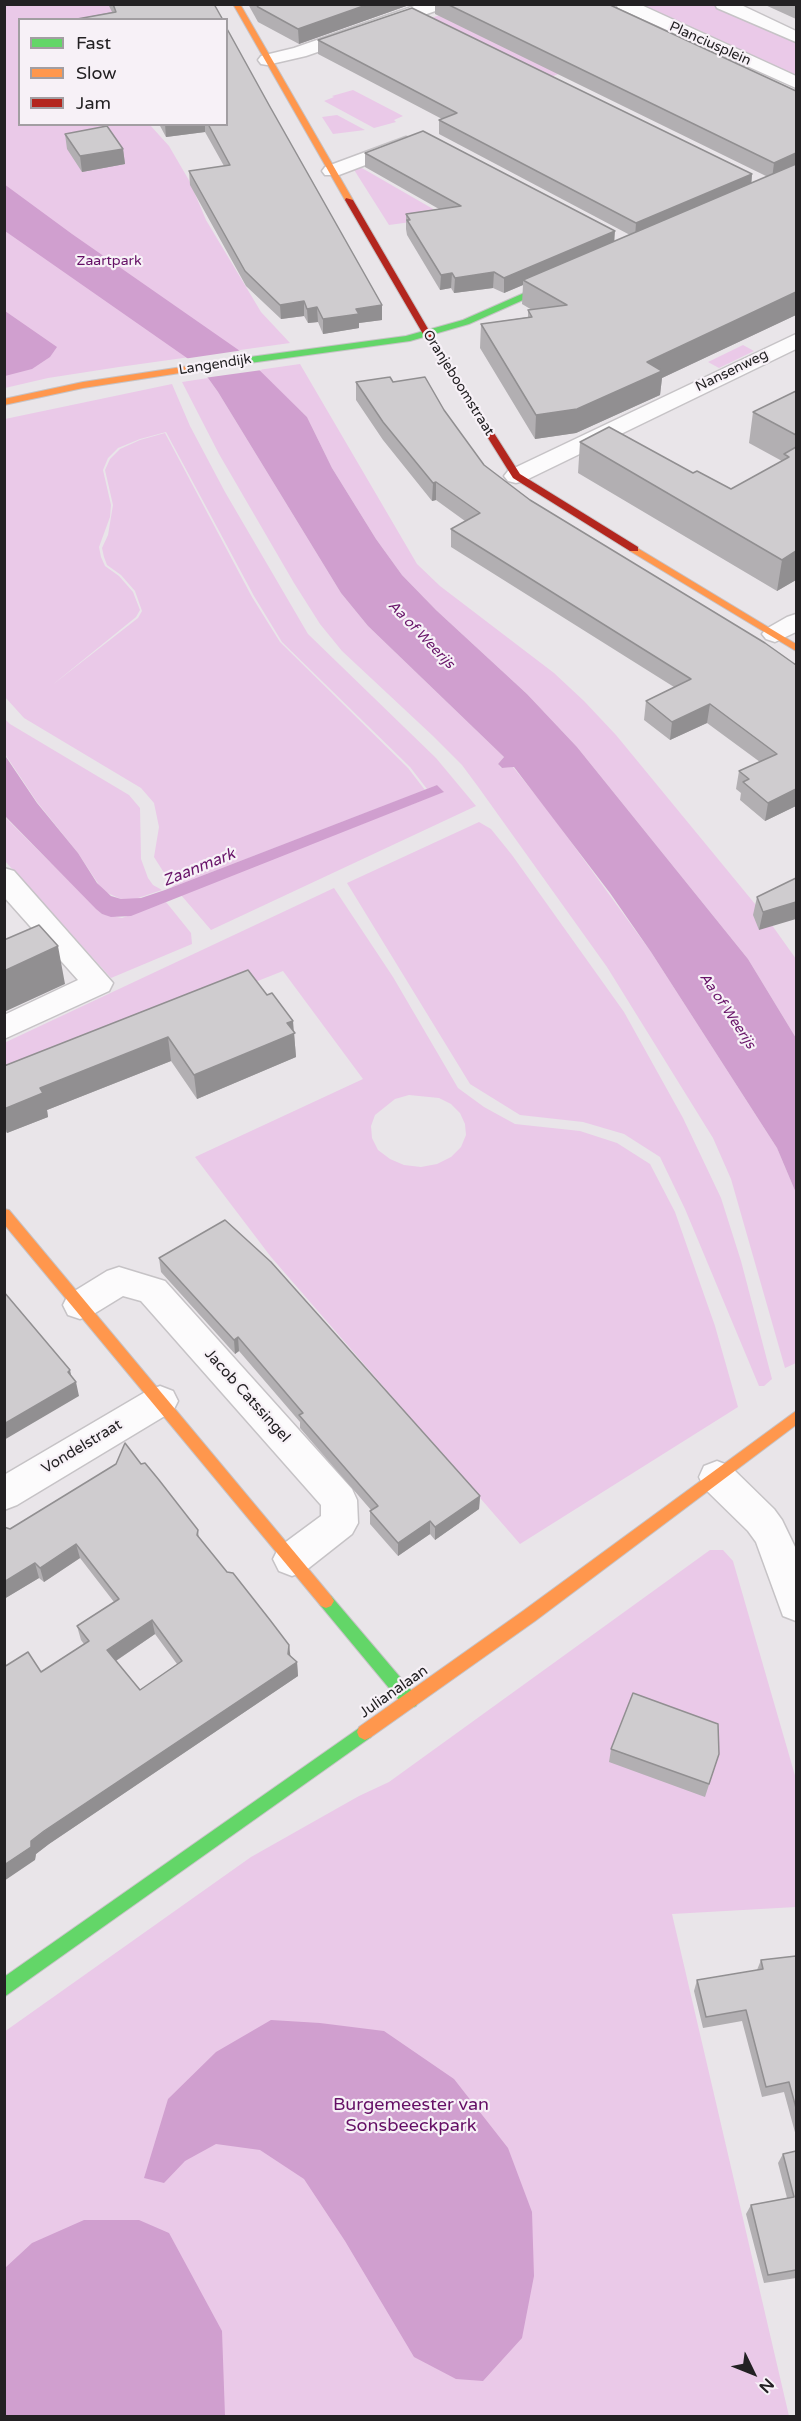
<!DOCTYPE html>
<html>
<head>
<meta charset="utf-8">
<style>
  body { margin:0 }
  #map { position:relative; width:801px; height:2421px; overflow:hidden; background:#e9e5e9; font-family:"Varela Round",sans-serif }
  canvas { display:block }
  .frame { position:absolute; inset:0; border:6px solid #232123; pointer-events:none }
  .legend { position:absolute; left:18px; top:18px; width:210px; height:108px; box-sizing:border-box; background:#f7f1f7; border:2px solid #a29ea2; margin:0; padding:8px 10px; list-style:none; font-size:18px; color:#232123 }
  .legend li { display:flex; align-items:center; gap:12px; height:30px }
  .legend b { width:30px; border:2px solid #a29ea2 }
  .north { position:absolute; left:723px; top:2343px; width:60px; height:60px; -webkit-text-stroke:4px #f7f1f7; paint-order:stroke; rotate:133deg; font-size:16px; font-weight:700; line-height:24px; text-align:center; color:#232123 }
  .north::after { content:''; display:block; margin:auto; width:21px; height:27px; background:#232123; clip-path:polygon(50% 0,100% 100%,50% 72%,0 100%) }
</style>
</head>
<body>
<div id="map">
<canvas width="801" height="2421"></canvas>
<div class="frame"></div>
<ul class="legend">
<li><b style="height:8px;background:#63d668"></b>Fast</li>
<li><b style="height:8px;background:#ff974d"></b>Slow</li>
<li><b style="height:8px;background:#b3261e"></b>Jam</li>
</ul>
<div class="north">N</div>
</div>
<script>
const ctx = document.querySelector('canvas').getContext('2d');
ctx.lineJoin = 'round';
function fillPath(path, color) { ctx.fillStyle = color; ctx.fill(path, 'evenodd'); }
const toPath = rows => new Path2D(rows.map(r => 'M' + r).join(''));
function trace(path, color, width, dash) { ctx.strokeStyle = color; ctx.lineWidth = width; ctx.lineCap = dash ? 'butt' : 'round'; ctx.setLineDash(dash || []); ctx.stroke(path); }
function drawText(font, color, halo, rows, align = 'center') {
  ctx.font = font + ' "Varela Round",sans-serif'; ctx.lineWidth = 4.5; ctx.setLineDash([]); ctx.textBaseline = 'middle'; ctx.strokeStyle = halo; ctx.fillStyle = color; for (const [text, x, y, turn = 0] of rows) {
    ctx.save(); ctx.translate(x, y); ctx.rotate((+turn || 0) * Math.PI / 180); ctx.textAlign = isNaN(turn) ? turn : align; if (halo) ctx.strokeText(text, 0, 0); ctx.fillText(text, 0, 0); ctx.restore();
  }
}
const green = toPath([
  [4,5,112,5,118,19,20,20,20,124,150,125,169,146,190,182,206,220,261,312,290,343,119,367,48,378,5,388],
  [633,5,717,5,796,39,796,79],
  [443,14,563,72,551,77,431,18],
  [353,90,403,116,394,120,396,122,374,128,324,101,334,97,332,96],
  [337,115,365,130,333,134,322,117],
  [355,164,447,217,389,225,351,165],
  [743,345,754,351,719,368,708,362],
  [300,364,417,564,440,586,554,673,584,701,616,735,769,921,796,959,796,1038,748,959,577,747,527,694,436,610,402,575,376,539,332,468,307,417,258,370],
  [208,378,218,392,341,593,368,626,504,757,498,764,501,768,513,767,550,813,651,952,777,1148,796,1193,796,1363,785,1368,731,1179,713,1138,607,967,479,788,462,765,433,736,342,651,320,624,294,583,219,454,182,382],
  [172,384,190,426,225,492,308,634,436,758,476,806,211,930,181,895,443,792,437,785,427,789,410,767,282,642,254,596,166,432,140,439,118,448,108,458,103,470,111,505,110,517,99,547,101,557,105,566,119,576,133,592,140,610,136,617,51,686,138,618,142,611,135,591,121,575,107,565,104,557,102,548,108,535,113,505,105,470,110,459,120,449,140,440,165,433,252,597,280,642,408,768,425,790,173,887,154,857,159,827,154,803,141,788,24,718,5,697,5,419],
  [4,718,10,724,129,795,140,808,141,859,148,878,153,885,162,890,132,900,121,899,103,891,78,853,37,802,5,754],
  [4,816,102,914,122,918,166,902,191,933,192,944,111,978,5,861],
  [479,822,491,829,512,855,624,1012,683,1118,721,1198,741,1261,772,1379,764,1386,759,1386,685,1209,660,1157,624,1134,583,1122,520,1115,470,1084,347,883],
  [334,888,393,977,458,1088,484,1107,515,1124,580,1131,617,1143,650,1164,675,1212,715,1326,738,1407,520,1544,271,1257,195,1157,363,1079,283,971,5,1081,4,1043],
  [409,1095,439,1098,451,1104,460,1113,465,1124,466,1135,461,1147,451,1157,437,1164,421,1167,404,1165,390,1159,378,1150,372,1138,371,1126,375,1115,395,1099],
  [710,1550,723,1550,733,1561,796,1779,796,1907,672,1914,789,2416,5,2416,4,2032,251,1857,359,1796,389,1782]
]);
const water = toPath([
  [4,184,72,234,240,351,307,417,332,468,376,539,402,575,436,610,527,694,577,747,748,959,796,1038,796,1193,777,1148,651,952,610,893,514,767,502,768,498,764,504,757,368,626,341,593,218,392,208,378,187,358,5,231],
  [5,311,57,347,50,357,32,369,5,376],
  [4,754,37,803,78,853,97,883,111,896,121,899,141,898,165,890,437,785,444,792,131,916,111,917,102,914,96,909,5,816],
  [271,2020,320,2023,384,2031,454,2079,508,2148,532,2212,534,2276,522,2338,483,2381,456,2379,414,2357,345,2241,304,2179,260,2150,216,2144,185,2161,164,2183,144,2178,168,2099,216,2052],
  [84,2220,139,2220,169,2233,222,2331,225,2416,5,2416,5,2268,32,2243]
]);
const pier = toPath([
  [244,350,262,370,204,378,183,359]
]);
const street = toPath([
  [420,4,446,4,444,8,306,56,267,65,261,64,258,60,261,56,294,48,420,4],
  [616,4,639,4,796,76,796,88,618,8,616,4],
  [715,4,739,4,796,31,796,42,717,8,715,4],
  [406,137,413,139,416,143,413,147,339,175,325,175,322,171,325,167,406,137],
  [796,334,796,349,524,481,516,483,508,481,504,476,508,471,796,334],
  [796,614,796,632,775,642,766,639,762,634,766,629,787,617,796,614],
  [4,868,14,871,113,983,109,991,4,1039,4,1015,78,980,4,897,4,868],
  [119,1267,165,1281,352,1489,357,1500,358,1523,352,1534,305,1571,292,1576,279,1571,273,1559,279,1547,321,1516,321,1505,141,1301,123,1296,92,1315,80,1319,68,1315,63,1305,68,1295,107,1271,119,1267],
  [160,1386,173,1391,178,1401,173,1411,17,1505,4,1510,4,1475,147,1391,160,1386],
  [717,1461,730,1466,774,1509,782,1520,796,1549,796,1621,783,1616,756,1542,748,1531,704,1488,699,1477,704,1466,717,1461]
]);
const fast = toPath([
  [565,275,568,276,568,280,469,324,410,341,235,365,230,362,235,359,406,336,463,320,565,275],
  [326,1594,331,1596,416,1696,418,1701,416,1706,410,1708,404,1706,321,1606,318,1601,321,1596,326,1594],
  [365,1724,371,1727,373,1732,371,1737,4,1997,4,1977,365,1724]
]);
const slow = toPath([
  [233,4,240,4,353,200,352,202,345,200,233,4],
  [235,359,238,360,238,364,83,388,4,405,4,399,83,382,235,359],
  [634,546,796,644,796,651,630,551,629,549,634,546],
  [4,1209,9,1210,331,1596,334,1601,331,1606,326,1608,321,1606,4,1224,4,1209],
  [796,1411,796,1425,535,1621,371,1737,365,1740,359,1737,357,1732,359,1727,523,1611,796,1411]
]);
const jam = toPath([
  [346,198,353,200,431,334,520,474,638,547,638,551,630,551,513,478,423,334,345,200,346,198]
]);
const wall = toPath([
  [108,4,214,4,223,20,78,20,77,19,112,12],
  [248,4,412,4,299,44,258,22],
  [435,4,608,4,796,91,796,315,662,378,660,395,576,433,535,439,480,348,481,324,528,317,528,310,532,310,522,304,523,285,504,293,493,288,454,293,451,288,440,290,407,235,406,229,406,214,439,209,365,167,365,153,614,242,630,235,439,134,439,120,442,119,318,54,318,40,752,174,751,184,768,177,435,14],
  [763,4,796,4,796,19],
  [159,124,226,124,382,320,359,323,359,328,323,334,318,322,308,323,304,316,281,319,246,286,190,185,189,171,224,166,205,132,166,137],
  [65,134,123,149,125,164,82,172,67,149],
  [356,382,393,382,444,410,484,465,530,500,796,665,796,806,765,821,740,800,741,793,736,789,739,771,760,762,707,723,670,740,644,720,646,701,674,687,451,547,451,529,465,521,436,500,432,501,383,440,356,400],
  [796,391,796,580,777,591,578,473,580,442,693,473,731,489,782,461,749,443,753,412],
  [796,878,759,930,753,915,757,897],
  [248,970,294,1033,296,1057,197,1099,171,1061,47,1110,48,1117,7,1133,4,1129,4,1066],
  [159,1258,480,1496,479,1509,435,1540,430,1534,398,1556,370,1524,370,1511,371,1510,300,1428,300,1422,239,1351,235,1354,161,1272],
  [141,1464,198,1530,199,1538,290,1656,297,1662,298,1676,49,1844,36,1854,35,1860,41,1672,84,1644,81,1640,77,1626,114,1602,80,1558,44,1582,39,1578,4,1599,4,1527,10,1529],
  [155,1634,177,1664,140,1690,116,1661],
  [611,1749,719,1754,705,1797,609,1762],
  [796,1956,796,2136,784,2092,762,2097,742,2021,703,2028,694,1991,697,1980,757,1970,761,1960],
  [796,2151,796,2280,796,2278,764,2283,746,2214,751,2205,787,2198,778,2163,783,2154]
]);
const shadedWall = toPath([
  [369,4,412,4,299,44,298,29],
  [165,124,205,124,205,132,166,137],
  [123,149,125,164,82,172,80,156],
  [796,153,796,167,772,179,774,163],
  [752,174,751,188,635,237,636,223],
  [615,231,614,246,523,280,523,285,504,293,504,278],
  [494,272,493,288,454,293,455,278],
  [452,273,451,288,440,290,441,275],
  [796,292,796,315,662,378,660,395,576,433,535,439,536,415,647,362],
  [304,301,304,316,281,319,280,305],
  [382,305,382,320,359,323,359,328,323,334,323,319,356,309],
  [317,307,318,322,308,323,307,309],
  [436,482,436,500,432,501,433,483],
  [796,551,796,580,777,591,782,560],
  [710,704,707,723,670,740,672,722],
  [796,789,796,806,765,821,768,803],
  [796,902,796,919,759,930,763,912],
  [58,946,65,984,4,1012,4,971],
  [293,1021,296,1057,197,1099,194,1075,287,1023],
  [168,1037,171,1061,47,1110,48,1117,7,1133,4,1121,4,1109,40,1088],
  [238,1337,239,1351,235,1354,234,1340],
  [70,1370,73,1384,76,1382,79,1396,4,1440,4,1424],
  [480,1496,479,1509,435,1540,435,1527],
  [430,1521,430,1534,398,1556,398,1543],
  [76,1544,80,1558,44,1582,40,1568],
  [35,1563,39,1578,4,1599,4,1582],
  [152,1620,155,1634,111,1664,107,1650],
  [289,1645,291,1660,297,1662,298,1676,49,1844,36,1854,35,1860,4,1881,4,1865,31,1841,288,1654]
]);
const building = toPath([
  [113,4,214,4,223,20,78,20,77,19,116,12,113,4],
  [256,4,369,4,298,29,258,7,256,4],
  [447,4,608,4,796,91,796,153,774,163,447,4],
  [412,8,752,174,636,223,439,120,457,113,318,40,412,8],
  [226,27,269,105,382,305,356,309,359,314,323,319,317,307,307,309,304,301,280,305,245,271,189,171,230,165,208,124,226,124,226,27],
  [107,126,123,149,80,156,65,134,107,126],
  [423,131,615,231,504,278,494,272,455,278,452,273,441,275,407,220,410,220,406,214,461,206,365,153,423,131],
  [796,164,796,292,647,362,662,371,577,409,536,415,481,324,532,317,528,310,567,305,523,280,796,164],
  [390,377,393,382,425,377,444,410,484,465,530,500,765,643,796,665,796,789,768,803,743,782,749,779,739,771,777,754,710,704,672,722,646,701,691,679,451,529,480,513,436,482,433,483,383,422,356,382,390,377],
  [796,391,796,435,753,412,796,391],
  [609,427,693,473,697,471,731,489,789,457,784,454,796,447,796,551,782,560,580,442,609,427],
  [796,878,796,902,763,912,757,897,796,878],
  [39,925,58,946,4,971,4,940,39,925],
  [248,970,267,995,272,993,293,1021,287,1023,295,1033,194,1075,168,1037,40,1088,43,1093,4,1109,4,1066,248,970],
  [225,1220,271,1262,480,1496,435,1527,430,1521,398,1543,370,1511,378,1506,299,1415,303,1413,238,1337,234,1340,159,1258,225,1220],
  [4,1292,70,1370,68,1372,76,1382,4,1424,4,1292],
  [125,1443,141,1464,145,1463,159,1480,198,1530,197,1535,227,1572,233,1573,270,1620,289,1645,288,1654,297,1662,44,1831,31,1841,31,1847,4,1865,4,1667,28,1652,41,1672,89,1641,77,1626,119,1599,76,1544,40,1568,35,1563,4,1582,4,1527,10,1529,116,1464,125,1443],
  [152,1620,182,1661,140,1690,107,1650,152,1620],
  [633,1693,718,1724,719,1754,709,1784,611,1749,633,1693],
  [796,1956,796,2108,789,2082,766,2087,746,2010,706,2017,697,1980,763,1969,761,1960,796,1956],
  [796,2151,796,2270,768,2275,751,2205,794,2197,783,2154,796,2151]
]);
const farStreetnames = [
  ["Planciusplein",710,44,24],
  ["Langendijk",215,365,-9],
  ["Nansenweg",732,371,-26],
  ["Oranjeboomstraat",458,383,58]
];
const farParknames = [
  ["Zaartpark",109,261]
];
const farWaternames = [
  ["Aa of Weerijs",421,635,46],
  ["Aa of Weerijs",727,1011,56]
];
const streetNames = [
  ["Jacob Catssingel",247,1396,48],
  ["Vondelstraat",82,1447,-31],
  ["Julianalaan",394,1692,-35]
];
const waterNames = [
  ["Zaanmark",199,868,-22]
];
const nearParknames = [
  ["Burgemeester van",411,2105],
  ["Sonsbeeckpark",411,2126]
];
fillPath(green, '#eac9e8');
fillPath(water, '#d09fcf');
fillPath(pier, '#e9e5e9');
trace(street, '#c6c3c6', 3);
trace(fast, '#c6c3c6', 2);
trace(slow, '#c6c3c6', 2);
trace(jam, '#c6c3c6', 2);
fillPath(street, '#fcfbfc');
fillPath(fast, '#63d668');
fillPath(slow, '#ff974d');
fillPath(jam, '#b3261e');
fillPath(wall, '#b2afb2');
fillPath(shadedWall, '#918f91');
fillPath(building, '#cfcccf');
trace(building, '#918f91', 1.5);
drawText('14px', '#232123', '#f7f1f7', farStreetnames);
drawText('14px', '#640f65', '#f7f1f7', farParknames);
drawText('italic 14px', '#681469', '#f7f1f7', farWaternames);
drawText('15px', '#232123', '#f7f1f7', streetNames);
drawText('italic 16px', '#681469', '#f7f1f7', waterNames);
drawText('18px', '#640f65', '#f7f1f7', nearParknames);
</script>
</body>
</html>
